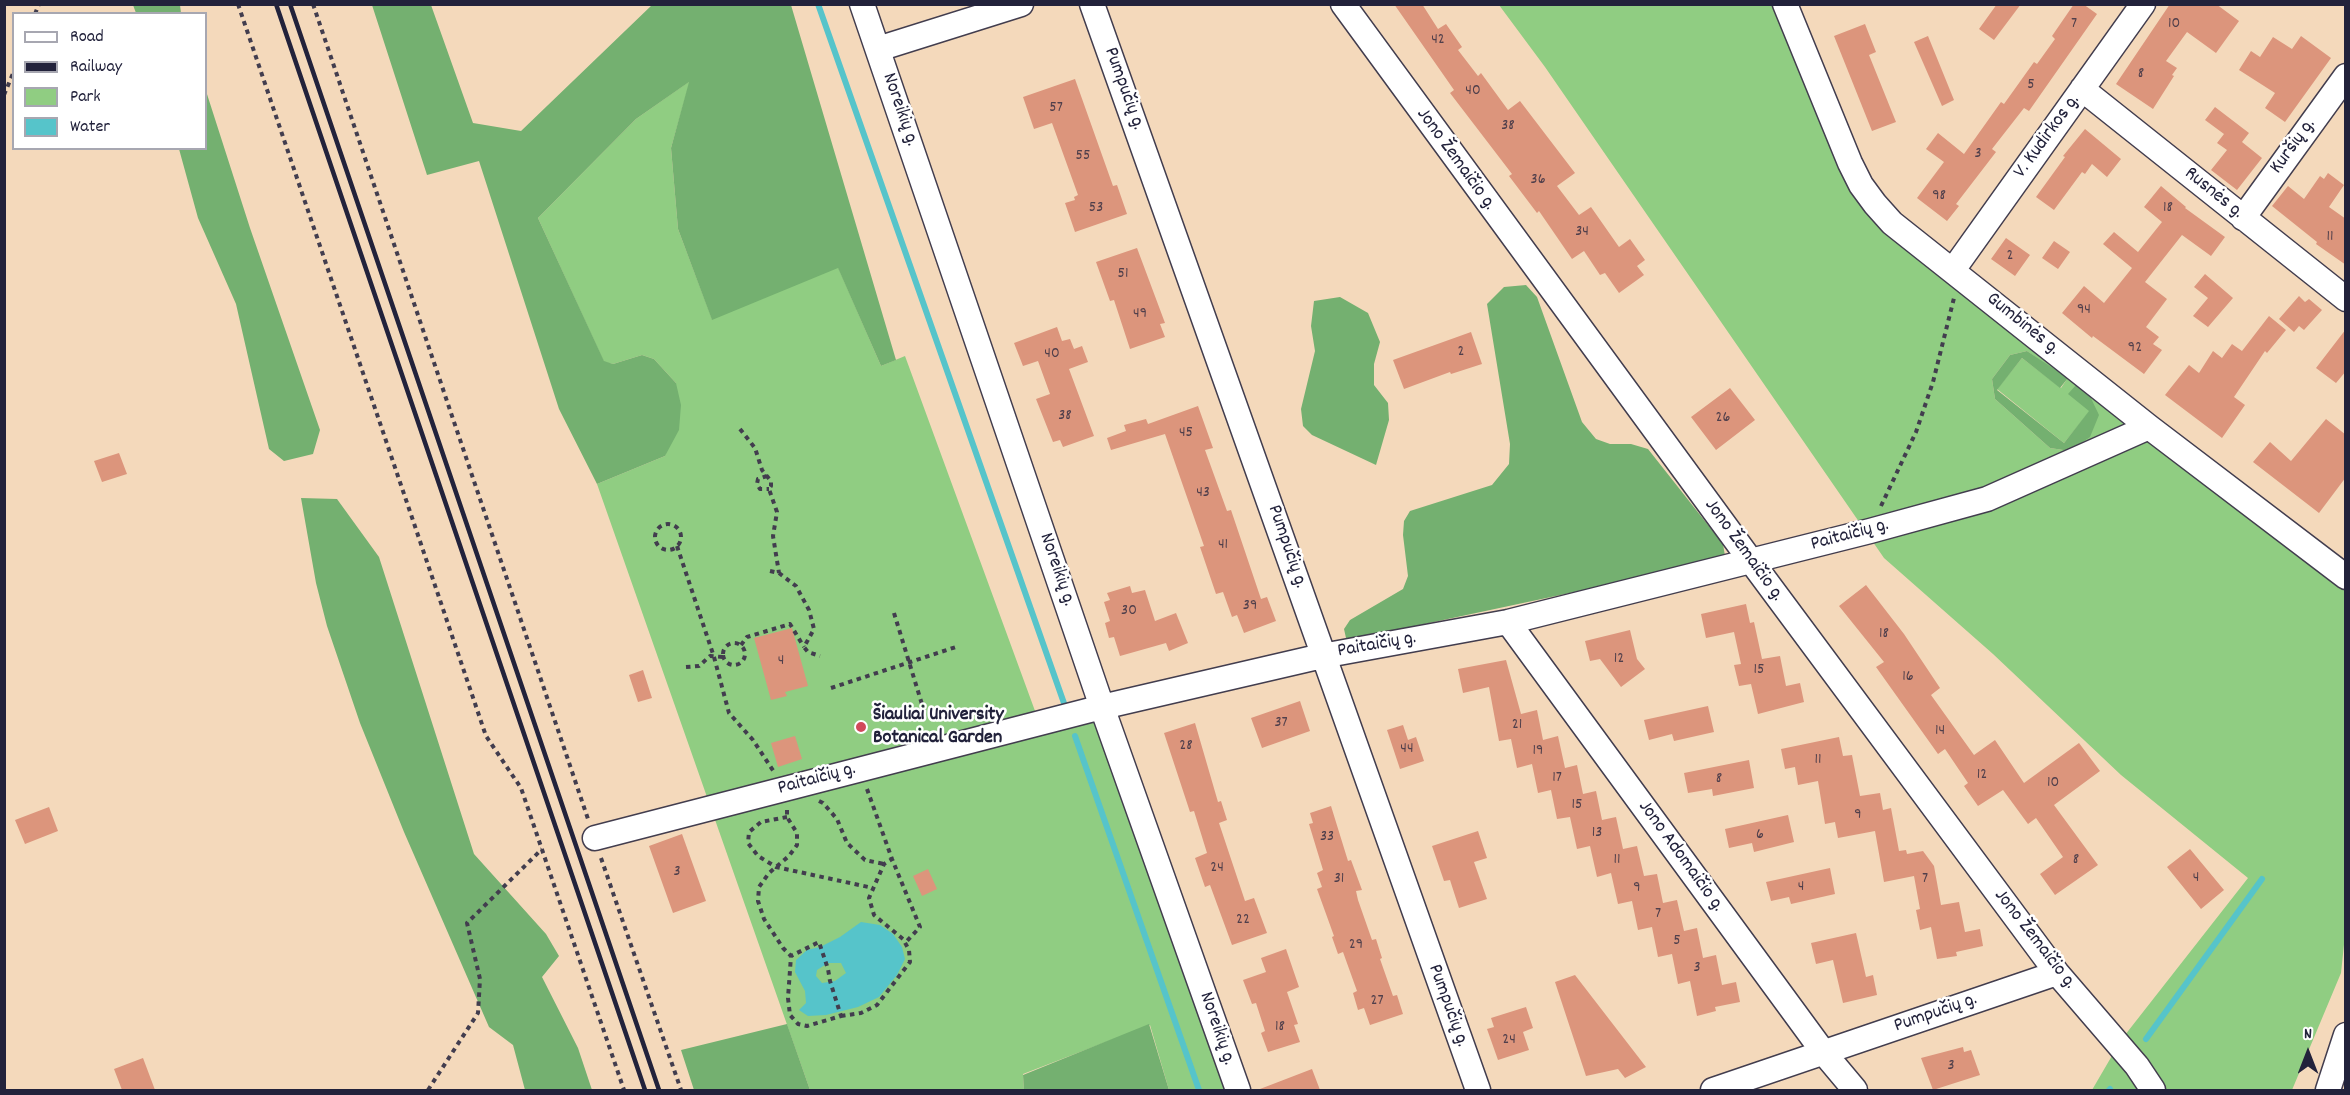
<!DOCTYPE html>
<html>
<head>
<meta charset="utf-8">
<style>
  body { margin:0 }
  #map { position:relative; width:2350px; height:1095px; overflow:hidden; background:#f4d9bb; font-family:Dekko,sans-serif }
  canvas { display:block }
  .frame { position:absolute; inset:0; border:6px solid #22223b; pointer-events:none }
  .legend { position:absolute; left:12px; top:12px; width:195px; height:138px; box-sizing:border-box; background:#fff; border:2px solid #a7a7b1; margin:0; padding:8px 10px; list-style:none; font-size:18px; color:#22223b }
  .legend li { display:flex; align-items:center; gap:12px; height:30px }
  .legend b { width:30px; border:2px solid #a7a7b1 }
  .north { position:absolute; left:2278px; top:1023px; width:60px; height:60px; -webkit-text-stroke:4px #fff; paint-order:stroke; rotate:0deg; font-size:16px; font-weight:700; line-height:24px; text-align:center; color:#22223b }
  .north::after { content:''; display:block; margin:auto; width:21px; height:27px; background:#22223b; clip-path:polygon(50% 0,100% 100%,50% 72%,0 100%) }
</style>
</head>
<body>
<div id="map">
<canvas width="2350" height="1095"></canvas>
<div class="frame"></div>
<ul class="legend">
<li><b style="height:8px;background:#fff"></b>Road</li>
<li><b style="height:8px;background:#22223b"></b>Railway</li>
<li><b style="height:16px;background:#90cd82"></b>Park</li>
<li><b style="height:16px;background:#56c4ca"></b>Water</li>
</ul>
<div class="north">N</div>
</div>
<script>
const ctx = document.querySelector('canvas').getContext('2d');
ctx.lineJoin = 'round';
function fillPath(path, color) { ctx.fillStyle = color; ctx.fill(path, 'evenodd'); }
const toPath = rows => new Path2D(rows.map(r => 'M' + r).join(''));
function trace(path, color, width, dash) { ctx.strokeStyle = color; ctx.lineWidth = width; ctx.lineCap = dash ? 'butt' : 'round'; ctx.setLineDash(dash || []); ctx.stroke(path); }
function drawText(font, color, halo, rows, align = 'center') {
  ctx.font = font + ' Dekko,sans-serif'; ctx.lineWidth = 5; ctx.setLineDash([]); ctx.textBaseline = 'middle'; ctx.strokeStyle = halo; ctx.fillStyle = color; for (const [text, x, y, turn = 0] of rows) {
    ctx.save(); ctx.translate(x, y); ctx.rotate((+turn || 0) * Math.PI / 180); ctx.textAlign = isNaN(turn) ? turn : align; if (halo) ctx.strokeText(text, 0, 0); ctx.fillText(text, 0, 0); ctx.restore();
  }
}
const green = toPath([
  [1499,5,1785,5,1861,185,2345,577,2345,935,2341,973,2292,1090,2162,1090,2125,1035,2248,878,2121,775,1993,654,1884,558,1545,67],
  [2027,351,2067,379,2061,388,2022,358,1997,389,2064,443,2090,411,2070,451,2050,448,1995,399,1992,379,2010,355],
  [690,81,671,148,678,229,712,319,838,267,881,366,905,356,1042,730,1096,718,1227,1090,1169,1090,1150,1025,1023,1074,1024,1090,810,1090,597,484,665,456,676,383,654,359,642,355,613,364,604,362,538,218,636,119],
  [2113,1054,2142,1090,2092,1090]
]);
const forest = toPath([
  [133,5,180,5,181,13,136,13],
  [372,5,431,5,473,123,521,131,652,5,791,5,896,360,881,366,838,268,712,320,678,229,671,148,689,82,636,119,538,218,604,361,613,364,642,355,654,359,676,383,681,405,679,430,665,456,597,484,559,409,479,161,427,175],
  [206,91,250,228,320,430,313,454,284,461,269,449,236,304,198,218,179,149,206,148],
  [1526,285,1537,297,1582,422,1596,439,1610,444,1631,444,1648,449,1723,544,1725,556,1720,561,1354,639,1346,638,1344,629,1350,620,1403,589,1408,576,1403,535,1404,521,1410,511,1492,485,1509,464,1510,444,1487,304,1504,287],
  [1340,297,1368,313,1380,342,1374,364,1374,385,1388,403,1389,420,1376,465,1312,435,1303,426,1301,409,1315,351,1311,326,1314,301],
  [2027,351,2068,378,2060,388,2022,358,1997,390,2064,443,2089,411,2068,394,2076,385,2088,392,2099,415,2090,437,2070,451,2050,448,1995,399,1992,379,2010,355],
  [301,498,337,499,379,557,474,854,546,934,559,956,542,977,578,1048,592,1090,525,1090,513,1045,489,1027,404,832,360,723,327,626,316,583],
  [787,1024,810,1090,694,1090,681,1050],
  [1149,1024,1169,1090,1024,1090,1023,1075]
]);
const water = toPath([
  [861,922,880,925,893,934,902,947,905,959,897,975,879,997,858,1007,826,1015,808,1016,799,1010,806,1003,805,991,795,972,796,960,807,950,820,947,840,937],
  [828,963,841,963,846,973,835,981,822,983,816,976,817,970]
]);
const stream = toPath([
  [818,4,1065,706],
  [1075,736,1199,1090],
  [2146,1039,2262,879],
  [2109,1090,2110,1089]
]);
const building = toPath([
  [1394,4,1422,4,1438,29,1446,24,1462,47,1458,50,1478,76,1481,73,1508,110,1520,101,1575,173,1557,186,1579,215,1591,207,1619,247,1630,239,1645,260,1637,266,1644,275,1619,293,1605,273,1600,275,1584,251,1572,259,1539,211,1537,213,1509,176,1512,174,1450,93,1454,90],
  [1997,4,2021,4,1994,40,1979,29],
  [2074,4,2083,4,2097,14,2029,111,2024,108,1992,149,1996,152,1956,204,1959,206,1947,221,1917,198,1944,162,1926,149,1938,133,1964,154,2001,102,2004,104,2034,62,2037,64,2055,39,2052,36],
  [2170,4,2216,4,2239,21,2216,53,2187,32,2166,61,2177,68,2172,75,2174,76,2153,109,2116,84],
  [1865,24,1876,52,1869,55,1896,122,1872,131,1834,36],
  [1928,36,1954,100,1942,106,1914,42],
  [2301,36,2331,58,2285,122,2265,108,2275,93,2239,70,2251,51,2260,57,2273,37,2292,49],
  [1075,79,1113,186,1117,185,1127,214,1075,232,1065,203,1075,200,1074,197,1078,195,1052,123,1034,129,1023,97],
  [2215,107,2249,133,2242,142,2262,158,2237,190,2211,170,2227,150,2217,143,2224,134,2205,120],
  [2085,129,2121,159,2107,177,2092,164,2085,174,2082,172,2054,210,2036,197,2065,157,2063,156],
  [2328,173,2344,185,2329,207,2346,219,2346,265,2316,244,2317,242,2272,206,2288,186,2304,199,2320,176,2324,179],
  [2161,186,2186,207,2185,208,2225,237,2211,256,2182,235,2145,282,2167,299,2146,327,2159,337,2153,344,2162,350,2144,374,2093,336,2092,338,2062,313,2084,286,2104,303,2132,268,2103,244,2114,232,2138,252,2162,222,2144,207],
  [2006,238,2030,255,2015,276,1991,259],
  [2054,241,2070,252,2058,269,2042,258],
  [1137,248,1165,323,1160,324,1165,337,1130,349,1114,300,1110,301,1096,262],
  [2205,274,2233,298,2208,327,2193,316,2208,298,2194,287],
  [2299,296,2305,302,2309,299,2322,310,2304,330,2299,326,2294,332,2279,319],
  [2269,316,2286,330,2267,353,2265,351,2234,397,2245,405,2222,438,2165,395,2189,365,2199,373,2213,351,2222,358,2232,344,2242,351],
  [1057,327,1062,341,1070,339,1074,349,1082,346,1088,362,1069,369,1094,436,1063,447,1060,440,1053,442,1036,399,1050,394,1038,361,1023,366,1014,343],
  [2346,329,2346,371,2336,383,2316,368],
  [1471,332,1482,364,1451,374,1450,372,1404,389,1393,360],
  [1730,388,1755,420,1716,450,1691,417],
  [1198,406,1213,448,1205,450,1227,511,1231,510,1261,599,1267,597,1276,621,1244,633,1237,615,1232,617,1223,592,1216,594,1200,547,1204,546,1165,434,1111,450,1107,438,1126,431,1124,425,1146,419,1148,424],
  [2326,419,2346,435,2346,477,2319,513,2253,462,2270,442,2291,461],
  [119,453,127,474,102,482,94,461],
  [1866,585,1904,634,1940,688,1931,695,1974,755,1995,740,2024,783,2079,743,2100,771,2054,805,2098,865,2055,895,2040,874,2063,857,2036,818,2028,824,2003,790,1978,806,1964,786,1968,783,1945,749,1938,754,1876,667,1884,662,1839,606],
  [1130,586,1132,593,1145,590,1155,621,1176,613,1188,643,1169,651,1166,643,1120,656,1114,637,1109,638,1105,623,1110,621,1104,602,1110,600,1107,593],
  [1746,604,1750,623,1754,622,1762,659,1780,656,1786,686,1800,683,1804,702,1758,714,1751,684,1739,686,1734,665,1741,664,1734,632,1706,638,1701,614],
  [792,628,808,686,785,692,787,696,771,700,754,638],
  [1630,630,1637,659,1645,669,1621,687,1600,659,1590,661,1585,641],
  [1506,660,1521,714,1537,710,1543,740,1558,736,1565,768,1577,765,1583,794,1596,791,1602,820,1616,817,1623,849,1637,846,1644,876,1657,874,1663,903,1677,900,1684,931,1697,928,1703,958,1716,955,1722,985,1736,982,1740,1002,1715,1007,1716,1011,1697,1016,1690,981,1678,984,1672,954,1658,957,1652,927,1638,930,1632,901,1618,904,1611,873,1597,877,1590,846,1577,849,1570,817,1557,819,1551,790,1538,793,1532,764,1517,768,1511,739,1499,741,1489,687,1463,693,1458,669],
  [643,670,652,698,638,702,629,675],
  [1300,701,1310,731,1262,748,1251,718],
  [1708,706,1714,732,1674,741,1672,734,1649,740,1644,720],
  [1195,723,1218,802,1221,801,1227,820,1219,823,1245,901,1254,898,1267,933,1232,945,1210,885,1205,887,1195,858,1207,853,1194,811,1190,812,1164,733],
  [1403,725,1408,740,1416,737,1424,761,1400,769,1387,730],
  [795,736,802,759,778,767,771,743],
  [1839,737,1843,756,1852,755,1860,796,1880,793,1883,810,1891,808,1899,851,1906,850,1907,854,1923,851,1934,866,1941,905,1959,902,1965,932,1980,929,1983,946,1956,952,1957,956,1937,959,1931,927,1920,930,1916,910,1920,909,1914,876,1884,882,1875,831,1838,838,1835,822,1825,824,1818,781,1798,785,1795,767,1785,769,1781,749],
  [1749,760,1754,788,1713,796,1712,789,1688,793,1684,773],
  [1331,806,1348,861,1351,860,1362,890,1356,891,1358,900,1372,940,1376,939,1382,958,1380,959,1393,996,1397,995,1403,1014,1370,1025,1364,1008,1358,1010,1353,993,1357,991,1343,952,1338,954,1332,937,1334,936,1317,889,1322,887,1317,873,1323,870,1309,824,1313,823,1310,813],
  [49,807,58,831,25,844,15,820],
  [1788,815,1794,842,1754,852,1752,843,1729,848,1725,829],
  [1478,831,1487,858,1474,862,1487,899,1459,908,1450,880,1444,881,1432,846],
  [682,834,706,901,673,913,649,846],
  [2190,849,2224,890,2201,909,2167,867],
  [1830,868,1835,894,1791,904,1789,897,1771,901,1766,882],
  [928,869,937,889,922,896,913,876],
  [1856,933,1866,977,1873,975,1877,995,1843,1003,1833,960,1816,964,1811,943],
  [1286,949,1299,987,1287,992,1298,1024,1294,1025,1300,1042,1268,1052,1261,1033,1265,1031,1256,1003,1252,1004,1243,980,1266,972,1261,958],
  [1575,975,1646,1067,1625,1078,1618,1069,1586,1076,1555,982],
  [1526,1007,1533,1028,1523,1032,1529,1050,1498,1060,1487,1029,1494,1027,1491,1018],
  [1963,1047,1964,1052,1971,1050,1980,1075,1933,1090,1921,1058],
  [143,1058,155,1090,122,1090,114,1069],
  [1312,1069,1320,1090,1260,1090,1260,1089]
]);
const path = toPath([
  [238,4,486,736,521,788,624,1090],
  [313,4,588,819],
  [35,14,39,4],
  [4,95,14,71],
  [740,429,755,448,762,470,771,481,771,486,769,489,777,512,773,536,779,573],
  [767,476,758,479,757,484,760,489,769,489],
  [1881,506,1916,432,1933,382,1954,298],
  '655 537a13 13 0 1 1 26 0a13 13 0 1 1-26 0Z',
  [677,546,714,657,729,713,753,740,774,772],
  [770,571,779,573,796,586,809,610,814,629,804,647,808,652,820,656],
  [894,613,925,714],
  '723 654a11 11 0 1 1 22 0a11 11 0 1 1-22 0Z',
  [741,645,747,637,790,624,804,647],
  [686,667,699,666,710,656,723,657],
  [831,688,959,646],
  [867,789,892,859,920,927,905,943],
  [819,801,823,803,837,819,847,843,865,860,884,864],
  [787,810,787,817,797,833,797,845,789,856,769,873,759,887,758,901,764,919,783,948,791,956,788,998,790,1015,798,1024,807,1026,841,1016,830,981,828,969,819,942,791,956],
  [787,817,761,822,749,832,748,843,758,856,776,867,873,888],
  [601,858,681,1090],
  [841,1016,861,1013,877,1005,910,962,909,950,903,939,874,915,869,898,884,864,892,859],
  [428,1090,478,1013,480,979,467,923,542,849]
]);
const minor = toPath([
  [862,4,1102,707,1238,1090],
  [1092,4,1478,1090],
  [1343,4,1751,561,2057,973,2137,1066,2153,1090],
  [1785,4,1850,163,1861,185,1875,204,1892,223,2149,427,2346,577],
  [878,49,1021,4],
  [2082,89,2346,299],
  [2243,218,2346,76],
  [1953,270,2143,4],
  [1508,622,1824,1053,1855,1090],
  [595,838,1102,707,1322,656,1508,622,1870,531,1987,499,2149,427],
  [1713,1090,2057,973],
  [2328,1090,2346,1035]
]);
const rail = toPath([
  [276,4,645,1090],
  [290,4,659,1090]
]);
const markers = [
  [861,727,6,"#d1495b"]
];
const numberNames = [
  ["7",2074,25],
  ["10",2174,25],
  ["42",1438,41],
  ["8",2141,75],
  ["5",2031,86],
  ["40",1473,92],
  ["57",1056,109],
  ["38",1508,127],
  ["3",1978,155],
  ["55",1083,157],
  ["36",1538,181],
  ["98",1939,197],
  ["53",1096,209],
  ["18",2168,209],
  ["34",1582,233],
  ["11",2330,238],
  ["2",2010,257],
  ["51",1123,275],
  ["94",2084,311],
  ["49",1140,315],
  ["92",2135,349],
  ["2",1461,353],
  ["40",1052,355],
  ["38",1065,417],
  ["26",1723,419],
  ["45",1186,434],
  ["43",1203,494],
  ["41",1223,546],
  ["39",1250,607],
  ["30",1129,612],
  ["18",1884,635],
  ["12",1619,660],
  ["4",781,662],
  ["15",1759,671],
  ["16",1908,678],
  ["37",1281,724],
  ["21",1517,726],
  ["14",1940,732],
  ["28",1186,747],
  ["44",1407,750],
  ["19",1538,752],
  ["11",1818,761],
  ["12",1982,776],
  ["17",1557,779],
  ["8",1719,780],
  ["10",2053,784],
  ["15",1577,806],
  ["9",1858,816],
  ["13",1597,834],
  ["6",1760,836],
  ["33",1327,838],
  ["11",1617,861],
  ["8",2076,861],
  ["24",1217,869],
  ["3",677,873],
  ["4",2196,879],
  ["31",1339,880],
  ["7",1925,880],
  ["4",1801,888],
  ["9",1637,889],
  ["7",1658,915],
  ["22",1243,921],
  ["5",1677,942],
  ["29",1356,946],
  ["3",1697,969],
  ["27",1377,1002],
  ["18",1280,1028],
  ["24",1509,1041],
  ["3",1951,1067]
];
const streetNames = [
  ["Pumpučių g.",1123,89,70],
  ["Noreikių g.",899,110,71],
  ["V. Kudirkos g.",2048,137,-54],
  ["Kuršių g.",2294,147,-54],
  ["Jono Žemaičio g.",1455,160,54],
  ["Rusnės g.",2213,194,39],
  ["Gumbinės g.",2022,325,39],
  ["Paitaičių g.",1850,536,-15],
  ["Pumpučių g.",1286,547,71],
  ["Jono Žemaičio g.",1743,551,54],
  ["Noreikių g.",1056,570,71],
  ["Paitaičių g.",1377,646,-10],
  ["Paitaičių g.",817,780,-15],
  ["Jono Adomaičio g.",1680,857,54],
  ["Jono Žemaičio g.",2034,940,52],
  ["Pumpučių g.",1447,1006,70],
  ["Pumpučių g.",1936,1014,-19],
  ["Noreikių g.",1216,1029,71]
];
const poiNames = [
  ["Šiauliai University",873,716],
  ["Botanical Garden",873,739]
];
fillPath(green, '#90cd82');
fillPath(forest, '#74b070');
fillPath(water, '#56c4ca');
trace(stream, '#56c4ca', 6);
fillPath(building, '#dc957c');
trace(minor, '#423d4e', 27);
trace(path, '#423d4e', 4, [4.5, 4.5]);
trace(minor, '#fff', 24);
trace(rail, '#22223b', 4.5);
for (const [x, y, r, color] of markers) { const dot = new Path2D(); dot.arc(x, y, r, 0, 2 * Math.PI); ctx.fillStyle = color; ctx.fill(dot); trace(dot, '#fff', 2); }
drawText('16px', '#503f4b', null, numberNames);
drawText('20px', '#22223b', '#fff', streetNames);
drawText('bold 20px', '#22223b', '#fff', poiNames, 'left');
</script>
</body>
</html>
